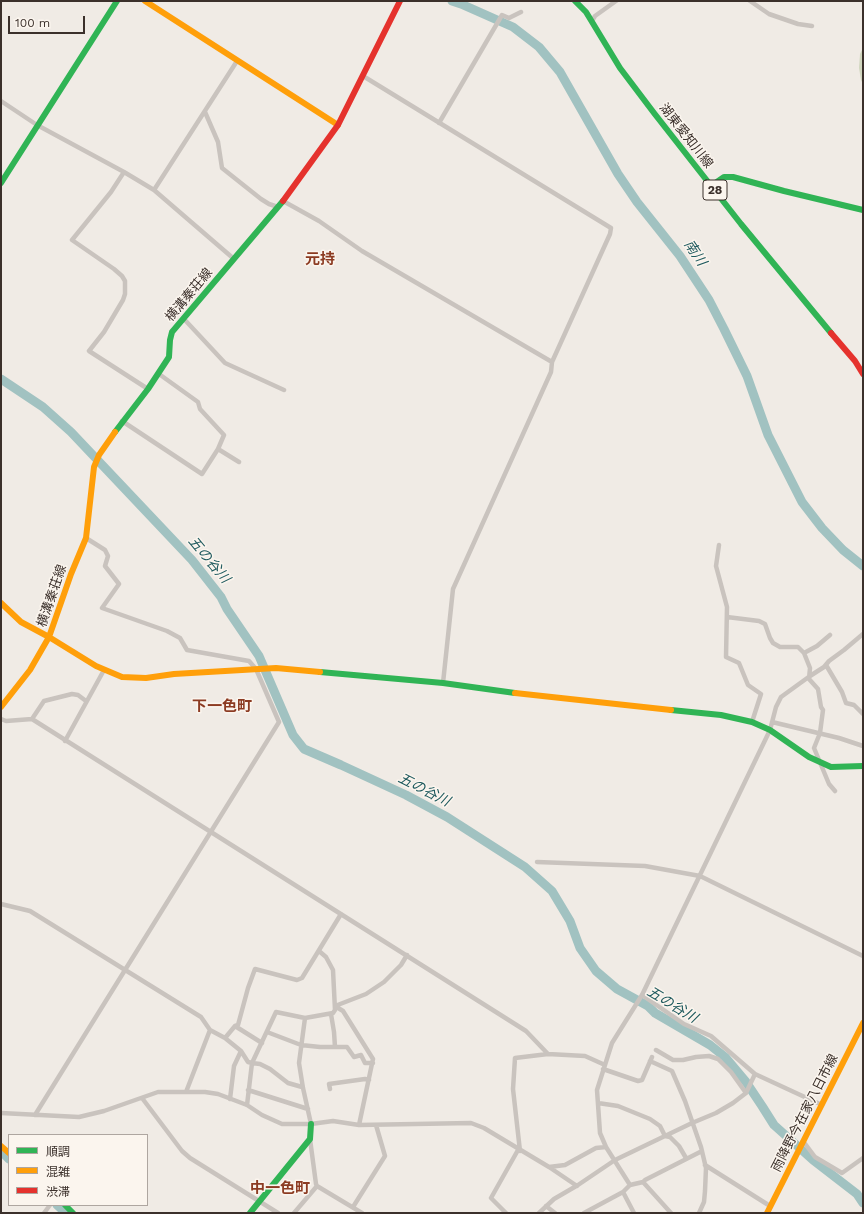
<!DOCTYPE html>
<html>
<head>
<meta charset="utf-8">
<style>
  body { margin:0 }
  #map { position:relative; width:864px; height:1214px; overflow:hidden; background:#f0ebe5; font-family:"Work Sans","Noto Sans JP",sans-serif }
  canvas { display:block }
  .frame { position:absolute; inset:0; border:2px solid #3b302b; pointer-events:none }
  .legend { position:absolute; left:8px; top:1134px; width:140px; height:72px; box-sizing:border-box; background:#fbf5ee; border:1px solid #aea6a0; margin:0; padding:5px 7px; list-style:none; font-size:12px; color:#3b302b }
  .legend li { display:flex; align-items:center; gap:8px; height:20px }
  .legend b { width:20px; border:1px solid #aea6a0 }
  .scale { position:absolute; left:8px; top:16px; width:77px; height:18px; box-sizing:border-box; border:2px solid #3b302b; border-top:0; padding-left:5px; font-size:12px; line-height:14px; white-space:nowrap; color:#3b302b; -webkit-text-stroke:3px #fbf5ee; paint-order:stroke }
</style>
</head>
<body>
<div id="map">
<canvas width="864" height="1214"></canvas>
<div class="frame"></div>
<ul class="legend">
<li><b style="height:5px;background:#30b455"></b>順調</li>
<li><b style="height:5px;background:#ff9f0a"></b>混雑</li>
<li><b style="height:5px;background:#e5322d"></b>渋滞</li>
</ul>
<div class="scale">100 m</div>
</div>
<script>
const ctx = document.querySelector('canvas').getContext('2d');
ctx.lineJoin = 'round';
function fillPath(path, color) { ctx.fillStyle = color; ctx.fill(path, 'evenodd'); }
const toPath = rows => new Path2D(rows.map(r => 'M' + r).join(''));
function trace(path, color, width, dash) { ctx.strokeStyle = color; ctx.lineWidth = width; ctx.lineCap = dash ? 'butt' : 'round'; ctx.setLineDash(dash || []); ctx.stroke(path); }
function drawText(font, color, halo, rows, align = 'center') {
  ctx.font = font + ' "Work Sans","Noto Sans JP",sans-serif'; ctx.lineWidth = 3; ctx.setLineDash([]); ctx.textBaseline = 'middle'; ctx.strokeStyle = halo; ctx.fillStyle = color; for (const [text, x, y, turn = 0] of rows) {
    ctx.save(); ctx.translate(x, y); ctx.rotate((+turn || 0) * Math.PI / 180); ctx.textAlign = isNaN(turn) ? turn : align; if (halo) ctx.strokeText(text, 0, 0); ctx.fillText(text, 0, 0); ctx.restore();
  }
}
const green = toPath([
  [863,48,863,84,861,80,859,68,860,54]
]);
const river = toPath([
  [452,1,461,4,513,27,539,47,560,72,618,174,637,202,680,256,709,300,724,329,747,376,768,435,802,502,822,528,843,550,863,566],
  [1,379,43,407,71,432,192,560,221,597,227,609,259,656,293,735,304,749,341,765,406,795,447,817,525,867,552,891,570,921,580,948,596,971,617,989,648,1006,655,1013,710,1045,725,1057,746,1082,762,1106,774,1125,813,1160,857,1194,863,1203],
  [1,1151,9,1159],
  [57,1205,66,1213]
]);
const street = toPath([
  [750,1,769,14,798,24,812,26],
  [592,21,595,16,616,1],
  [363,76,611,228,610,234,552,362,551,372,453,589,443,683],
  [1,101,37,125,124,172,154,190,234,259],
  [205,112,218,142,222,168,261,199,269,204,278,207],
  [439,123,502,15,509,18,521,12],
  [124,172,111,192,72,240,114,269,122,276,125,281,125,294,123,300,104,332,89,351,148,389],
  [154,190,237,61],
  [283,201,319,221,362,251,552,362],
  [184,319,225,363,284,390],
  [159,374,198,402,200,409,224,435,218,449],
  [122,421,202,474,218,449,239,462],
  [719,545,716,566,727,607,726,657,739,663,748,685,761,694,752,722],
  [727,617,759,621,765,624,770,638,773,643,780,647,798,647,804,653,810,668,809,679,818,689,821,707,823,710,820,733,814,748,829,784,835,791],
  [804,653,817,646,830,635],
  [826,665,842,692,846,703,854,705,863,714],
  [1,719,6,721,32,719,526,1031,548,1054,585,1056,605,1065],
  [32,719,44,701,72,694,78,695,86,701],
  [772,722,839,738,863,746],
  [65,741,104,670],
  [537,862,645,866,700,876,863,956],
  [1,904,30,911,201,1017,210,1030,225,1038,235,1026,238,1025,248,988,255,969,297,980,302,978,341,914],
  [642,995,684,1024,711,1036,755,1074,822,1105],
  [335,1006,343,1011,373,1059,359,1125],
  [335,1006,366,994,384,982,401,965,407,955],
  [331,1014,334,1032,335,1047],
  [305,1018,299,1063,303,1088,311,1124],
  [235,1026,262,1043],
  [267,1032,301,1045,320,1047,347,1047,354,1057,361,1055,365,1063,373,1063],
  [225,1038,241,1051,248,1062,252,1063,247,1105],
  [656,1050,673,1060,683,1060,696,1057,709,1056,718,1059,731,1072,746,1093],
  [650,1061,672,1071,685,1101,701,1147,706,1168,705,1191,704,1202,699,1213],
  [603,1069,638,1081,642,1080,652,1057],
  [302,1087,288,1083,270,1069,260,1064,252,1063,276,1012,305,1018,333,1013,335,1010,333,970,326,957,319,951],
  [330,1089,329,1084,365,1079,369,1080],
  [248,1090,308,1109],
  [186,1092,210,1030],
  [142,1098,182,1151,190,1158,278,1213],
  [230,1099,234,1066,241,1051],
  [598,1103,618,1106,650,1119,660,1126,665,1136,670,1137,679,1146,686,1158],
  [1,1113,79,1117,104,1111,158,1092,205,1092,218,1094,247,1105,262,1115,282,1124,311,1124,333,1121,359,1125,471,1123,484,1128,549,1167,565,1165,596,1148,606,1147,630,1185],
  [35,1115,279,722,256,669,249,661,187,650,180,638,167,631,102,608,119,584,105,566,108,556,105,550,86,538],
  [310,1139,316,1184,317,1186,362,1213],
  [803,1141,815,1157,842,1173,863,1158],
  [606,1147,600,1133,597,1090,612,1043,642,995,770,730,776,707,781,697,810,676,824,667,829,661,844,650,863,634],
  [520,1151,513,1089,515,1058,548,1054],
  [705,1165,770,1206],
  [549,1167,577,1186],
  [643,1182,645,1180,702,1151],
  [623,1192,634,1213],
  [546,1206,555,1213],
  [353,1207,385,1156,376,1125],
  [44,1213,50,1205],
  [294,1213,317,1186],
  [506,1213,491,1198,518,1150],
  [539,1213,554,1199,578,1185,615,1160,692,1123,716,1113,733,1103,746,1093,755,1074],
  [584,1213,623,1192,630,1185,643,1182,671,1213]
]);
const fast = toPath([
  [575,1,586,12,620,68,654,113,741,224,831,333],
  [1,183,117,1],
  [711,186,724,177,733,177,784,191,863,210],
  [115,432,148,389,169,357,170,340,172,332,283,201],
  [320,672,443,683,515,693],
  [671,710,721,715,752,722,770,730,809,757,831,767,863,766],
  [65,1205,73,1213],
  [250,1213,310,1139,311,1124]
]);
const slow = toPath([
  [145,1,338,125],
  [1,603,21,622,49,637,96,666,122,677,146,678,174,674,276,668,320,672],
  [515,693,671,710],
  [1,707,30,670,49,637,71,574,86,538,94,467,99,455,115,432],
  [1,1146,9,1153],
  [767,1213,863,1023]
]);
const jam = toPath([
  [283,201,338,125,400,1],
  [831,333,855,361,863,374]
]);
const shields = [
  [715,190,24]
];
const shieldNames = [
  ["28",715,190]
];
const streetNames = [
  ["湖東愛知川線",686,136,52],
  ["横溝秦荘線",189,295,-50],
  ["横溝秦荘線",52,596,-71],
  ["雨降野今在家八日市線",805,1113,-63]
];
const waterNames = [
  ["南川",695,253,56],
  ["五の谷川",209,560,50],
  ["五の谷川",424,790,27],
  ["五の谷川",672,1005,31]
];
const quarterNames = [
  ["元持",320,260],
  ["下一色町",222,707],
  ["中一色町",280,1189]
];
fillPath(green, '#d1d6bf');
trace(river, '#a1c2c1', 9);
trace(street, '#c9c3be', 4.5);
trace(fast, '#30b455', 6);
trace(slow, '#ff9f0a', 6);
trace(jam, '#e5322d', 6);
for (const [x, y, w] of shields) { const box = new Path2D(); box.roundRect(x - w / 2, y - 10, w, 20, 3); ctx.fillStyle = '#fbf5ee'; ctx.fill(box); trace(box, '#3b302b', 1); }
drawText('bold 12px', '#3b302b', null, shieldNames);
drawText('13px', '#3b302b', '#fbf5ee', streetNames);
drawText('italic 14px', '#1f5a5e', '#fbf5ee', waterNames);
drawText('bold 15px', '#8c3b22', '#fbf5ee', quarterNames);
</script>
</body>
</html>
